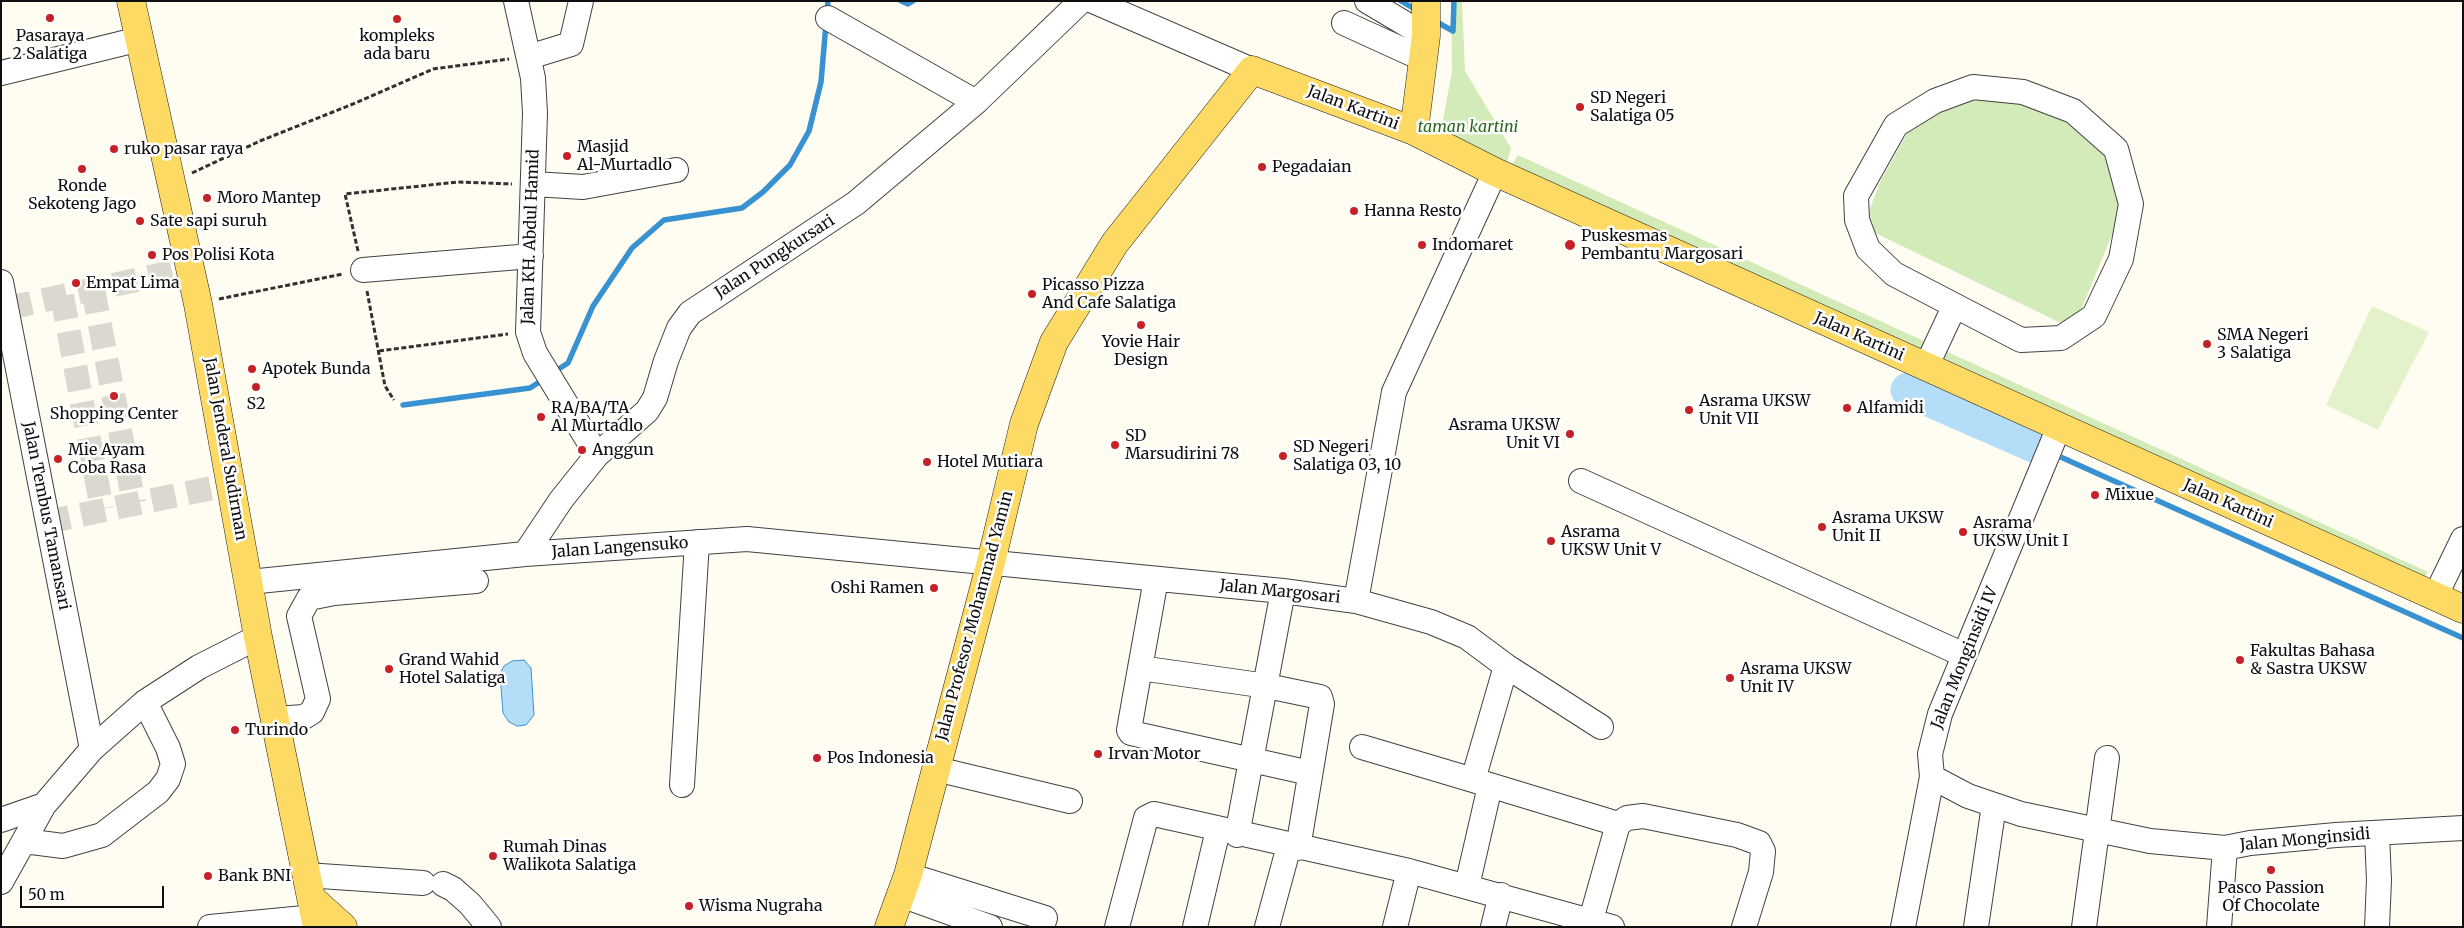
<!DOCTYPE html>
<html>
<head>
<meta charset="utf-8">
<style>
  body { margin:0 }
  #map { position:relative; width:2464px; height:928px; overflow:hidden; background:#fffdf1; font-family:Merriweather,serif }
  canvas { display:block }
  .frame { position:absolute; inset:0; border:2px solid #0f0f0f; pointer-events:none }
  .scale { position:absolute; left:20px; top:886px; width:144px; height:22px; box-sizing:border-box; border:2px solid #0f0f0f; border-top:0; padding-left:6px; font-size:15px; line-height:18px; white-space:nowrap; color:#0f0f0f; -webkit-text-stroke:4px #fff; paint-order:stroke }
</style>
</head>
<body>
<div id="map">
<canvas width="2464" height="928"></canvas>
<div class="frame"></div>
<div class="scale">50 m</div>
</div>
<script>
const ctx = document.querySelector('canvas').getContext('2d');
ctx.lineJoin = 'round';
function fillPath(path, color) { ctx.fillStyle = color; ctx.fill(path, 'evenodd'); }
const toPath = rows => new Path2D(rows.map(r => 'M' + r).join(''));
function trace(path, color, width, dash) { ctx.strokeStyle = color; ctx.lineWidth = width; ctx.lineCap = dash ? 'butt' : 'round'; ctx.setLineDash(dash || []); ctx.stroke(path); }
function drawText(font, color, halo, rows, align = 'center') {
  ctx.font = font + ' Merriweather,serif'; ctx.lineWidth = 5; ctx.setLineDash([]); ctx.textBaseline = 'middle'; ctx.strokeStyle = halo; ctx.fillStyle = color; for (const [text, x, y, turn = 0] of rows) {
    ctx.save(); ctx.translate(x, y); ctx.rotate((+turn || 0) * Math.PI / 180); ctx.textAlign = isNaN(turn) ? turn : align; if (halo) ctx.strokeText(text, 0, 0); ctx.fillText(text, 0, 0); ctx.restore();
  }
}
const green = toPath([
  [1451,1,1462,1,1465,71,1511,148,1504,175,1439,142,1452,71],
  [1997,91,2077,120,2111,153,2124,206,2073,329,1863,227,1881,180,1913,123,1941,105],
  [1518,155,2428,572,2421,583,1508,171]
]);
const pitch = toPath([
  [2372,306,2429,332,2378,430,2326,405]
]);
const water = toPath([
  [524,660,531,668,534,715,526,725,517,726,509,722,503,713,500,674,504,666,512,661,524,660]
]);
const stream = toPath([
  [901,1,908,4,913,1],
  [1401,1,1418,11],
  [827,12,828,1],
  [1433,20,1453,31,1454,1],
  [554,372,568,363,593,306,632,248,664,220,742,208,763,192,790,165,809,131,821,82,826,24],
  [403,405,530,388,544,379],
  [2054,454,2463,638]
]);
const river = toPath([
  [1908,390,2045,450]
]);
const minorTunnel = toPath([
  [93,289,134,503],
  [62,296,102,509],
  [8,308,191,268],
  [46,522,232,484]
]);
const path = toPath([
  [192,173,260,141,353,104,433,69,509,59],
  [358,251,345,194,458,182,512,184],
  [367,291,385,386,394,400],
  [219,299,343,274],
  [379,351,508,334]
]);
const minor = toPath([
  [516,1,533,78,535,113,528,332,535,353,597,455],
  [1093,1,1252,70],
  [1367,1,1426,36],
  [828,18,976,102],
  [1344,23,1423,59],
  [529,57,571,44,581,1],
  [1,73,140,39],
  [1973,87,2023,92,2073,111,2116,149,2131,204,2121,259,2094,316,2061,338,2021,340,1894,274,1868,249,1857,220,1856,196,1896,125,1935,101,1973,87],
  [533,184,583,187,676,170],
  [363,270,531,256],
  [1,282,92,749],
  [1926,367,1954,307],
  [2059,427,1940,714,1930,754,1932,777,1968,796,2021,814,2150,841,2225,848],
  [1581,481,1964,655],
  [525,554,561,500,597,455,647,411,655,398,666,361,679,328,690,313,856,203,976,102,1081,1],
  [1156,579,1135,696,1129,730,1131,733,1310,773],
  [249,582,525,554,747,539,1283,591,1356,601,1394,392,1495,172],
  [2435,597,2463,539],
  [1356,601,1431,622,1467,637,1506,666,1601,727],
  [1506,666,1473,780,1618,824],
  [1140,668,1267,686,1320,697,1322,704,1298,848],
  [275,719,304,717,312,712,318,699,299,616,309,598,334,593,476,581],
  [1362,747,1473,780],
  [936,769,1070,801],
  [682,785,697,542],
  [1,820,44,805],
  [1618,824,1627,818,1643,816,1737,835,1759,843,1763,851,1761,872,1744,927],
  [2377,834,2379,880,2377,927],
  [1237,835,1283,591],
  [24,841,63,846,102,835,158,792,168,779,173,764,168,748,145,702],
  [306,875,423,883],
  [908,875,1045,918,1042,927],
  [1,882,44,805,92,749,145,702,199,667,258,637],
  [443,884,453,889,470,904,489,927],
  [1467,886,1490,786],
  [901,895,990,927],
  [210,927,315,917],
  [1117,927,1146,818,1154,814,1409,871,1612,927],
  [1195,927,1218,830],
  [1267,927,1289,846],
  [1395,927,1409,871],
  [1493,927,1501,895],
  [1589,927,1618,824],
  [1903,927,1932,777],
  [1976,927,1994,805],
  [2084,927,2107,758],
  [2219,927,2225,848,2250,843,2336,835,2463,828]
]);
const major = toPath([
  [131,1,198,304,258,637,317,927],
  [1414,131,1426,36,1426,1],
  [312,899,343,927],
  [889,927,908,875,991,562,1024,424,1054,342,1115,243,1252,70,1414,131,1495,172,2463,609]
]);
const markers = [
  [50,18,5,"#c52126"],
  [397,19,5,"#c52126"],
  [1580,107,5,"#c52126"],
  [114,149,5,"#c52126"],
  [567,156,5,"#c52126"],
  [1262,167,5,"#c52126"],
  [82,169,5,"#c52126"],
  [207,198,5,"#c52126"],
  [1354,211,5,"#c52126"],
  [140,221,5,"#c52126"],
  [1422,245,5,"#c52126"],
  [1570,245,6,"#c52126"],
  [152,255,5,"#c52126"],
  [76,283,5,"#c52126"],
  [1032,294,5,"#c52126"],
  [1141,325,5,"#c52126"],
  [2207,344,5,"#c52126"],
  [252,369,5,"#c52126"],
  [256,387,5,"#c52126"],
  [114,396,5,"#c52126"],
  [1847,408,5,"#c52126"],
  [1689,410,5,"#c52126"],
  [541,417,5,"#c52126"],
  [1570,434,5,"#c52126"],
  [1115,445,5,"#c52126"],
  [582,450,5,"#c52126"],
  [1283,456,5,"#c52126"],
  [58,459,5,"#c52126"],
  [927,462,5,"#c52126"],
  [2095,495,5,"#c52126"],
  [1822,527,5,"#c52126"],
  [1963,532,5,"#c52126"],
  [1551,541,5,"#c52126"],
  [934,588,5,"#c52126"],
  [2240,660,5,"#c52126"],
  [389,669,5,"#c52126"],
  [1730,678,5,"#c52126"],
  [235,730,5,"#c52126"],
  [1098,754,5,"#c52126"],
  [817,758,5,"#c52126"],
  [493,856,5,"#c52126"],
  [2271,870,5,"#c52126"],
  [208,876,5,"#c52126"],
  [689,906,5,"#c52126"]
];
const poiNames = [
  ["Pasaraya",50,36,"center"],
  ["2 Salatiga",50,54,"center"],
  ["kompleks",397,36,"center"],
  ["ada baru",397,54,"center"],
  ["SD Negeri",1590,98],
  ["Salatiga 05",1590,116],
  ["Masjid",577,147],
  ["Al-Murtadlo",577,165],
  ["ruko pasar raya",124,149],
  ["Pegadaian",1272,167],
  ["Ronde",82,186,"center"],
  ["Sekoteng Jago",82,204,"center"],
  ["Moro Mantep",217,198],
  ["Hanna Resto",1364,211],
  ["Sate sapi suruh",150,221],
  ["Puskesmas",1581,236],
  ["Pembantu Margosari",1581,254],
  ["Indomaret",1432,245],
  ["Pos Polisi Kota",162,255],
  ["Empat Lima",86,283],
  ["Picasso Pizza",1042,285],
  ["And Cafe Salatiga",1042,303],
  ["SMA Negeri",2217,335],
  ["3 Salatiga",2217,353],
  ["Yovie Hair",1141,342,"center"],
  ["Design",1141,360,"center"],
  ["Apotek Bunda",262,369],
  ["Asrama UKSW",1699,401],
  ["Unit VII",1699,419],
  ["S2",256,404,"center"],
  ["RA/BA/TA",551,408],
  ["Al Murtadlo",551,426],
  ["Alfamidi",1857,408],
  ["Shopping Center",114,414,"center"],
  ["Asrama UKSW",1560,425,"right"],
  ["Unit VI",1560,443,"right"],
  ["SD",1125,436],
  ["Marsudirini 78",1125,454],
  ["SD Negeri",1293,447],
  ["Salatiga 03, 10",1293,465],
  ["Mie Ayam",68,450],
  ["Coba Rasa",68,468],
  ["Anggun",592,450],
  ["Hotel Mutiara",937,462],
  ["Mixue",2105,495],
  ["Asrama UKSW",1832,518],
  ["Unit II",1832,536],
  ["Asrama",1973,523],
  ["UKSW Unit I",1973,541],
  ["Asrama",1561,532],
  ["UKSW Unit V",1561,550],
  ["Oshi Ramen",924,588,"right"],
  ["Fakultas Bahasa",2250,651],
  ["& Sastra UKSW",2250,669],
  ["Grand Wahid",399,660],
  ["Hotel Salatiga",399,678],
  ["Asrama UKSW",1740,669],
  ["Unit IV",1740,687],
  ["Turindo",245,730],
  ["Irvan Motor",1108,754],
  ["Pos Indonesia",827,758],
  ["Rumah Dinas",503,847],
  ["Walikota Salatiga",503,865],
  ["Bank BNI",218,876],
  ["Pasco Passion",2271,888,"center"],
  ["Of Chocolate",2271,906,"center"],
  ["Wisma Nugraha",699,906]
];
const streetNames = [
  ["Jalan Kartini",1353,108,21],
  ["Jalan KH. Abdul Hamid",531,237,-88],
  ["Jalan Pungkursari",775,257,-33],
  ["Jalan Kartini",1859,337,24],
  ["Jalan Jenderal Sudirman",225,449,80],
  ["Jalan Kartini",2228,504,24],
  ["Jalan Tembus Tamansari",46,516,79],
  ["Jalan Langensuko",620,548,-4],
  ["Jalan Margosari",1280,592,6],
  ["Jalan Profesor Mohammad Yamin",975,616,-75],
  ["Jalan Monginsidi IV",1965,658,-68],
  ["Jalan Monginsidi",2305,840,-5]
];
const parkNames = [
  ["taman kartini",1468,127]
];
fillPath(green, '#d2ebb9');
fillPath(pitch, '#e4f2cb');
fillPath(water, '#b4ddf8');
trace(water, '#3892d2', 1);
trace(stream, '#3892d2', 5.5);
trace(river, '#b4ddf8', 35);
trace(minorTunnel, '#dbd9cf', 24, [24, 12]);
trace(minor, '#424242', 26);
trace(major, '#202020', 29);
trace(path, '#313131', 3, [5, 2.5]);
trace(minor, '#fff', 24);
trace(major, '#fdda63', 28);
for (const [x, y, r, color] of markers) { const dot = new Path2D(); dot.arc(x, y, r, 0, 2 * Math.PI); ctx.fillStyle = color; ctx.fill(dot); trace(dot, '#fff', 2); }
drawText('16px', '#0f0f0f', '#fff', poiNames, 'left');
drawText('16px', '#0f0f0f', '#fff', streetNames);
drawText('italic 16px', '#2b6a1c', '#fff', parkNames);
</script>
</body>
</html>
